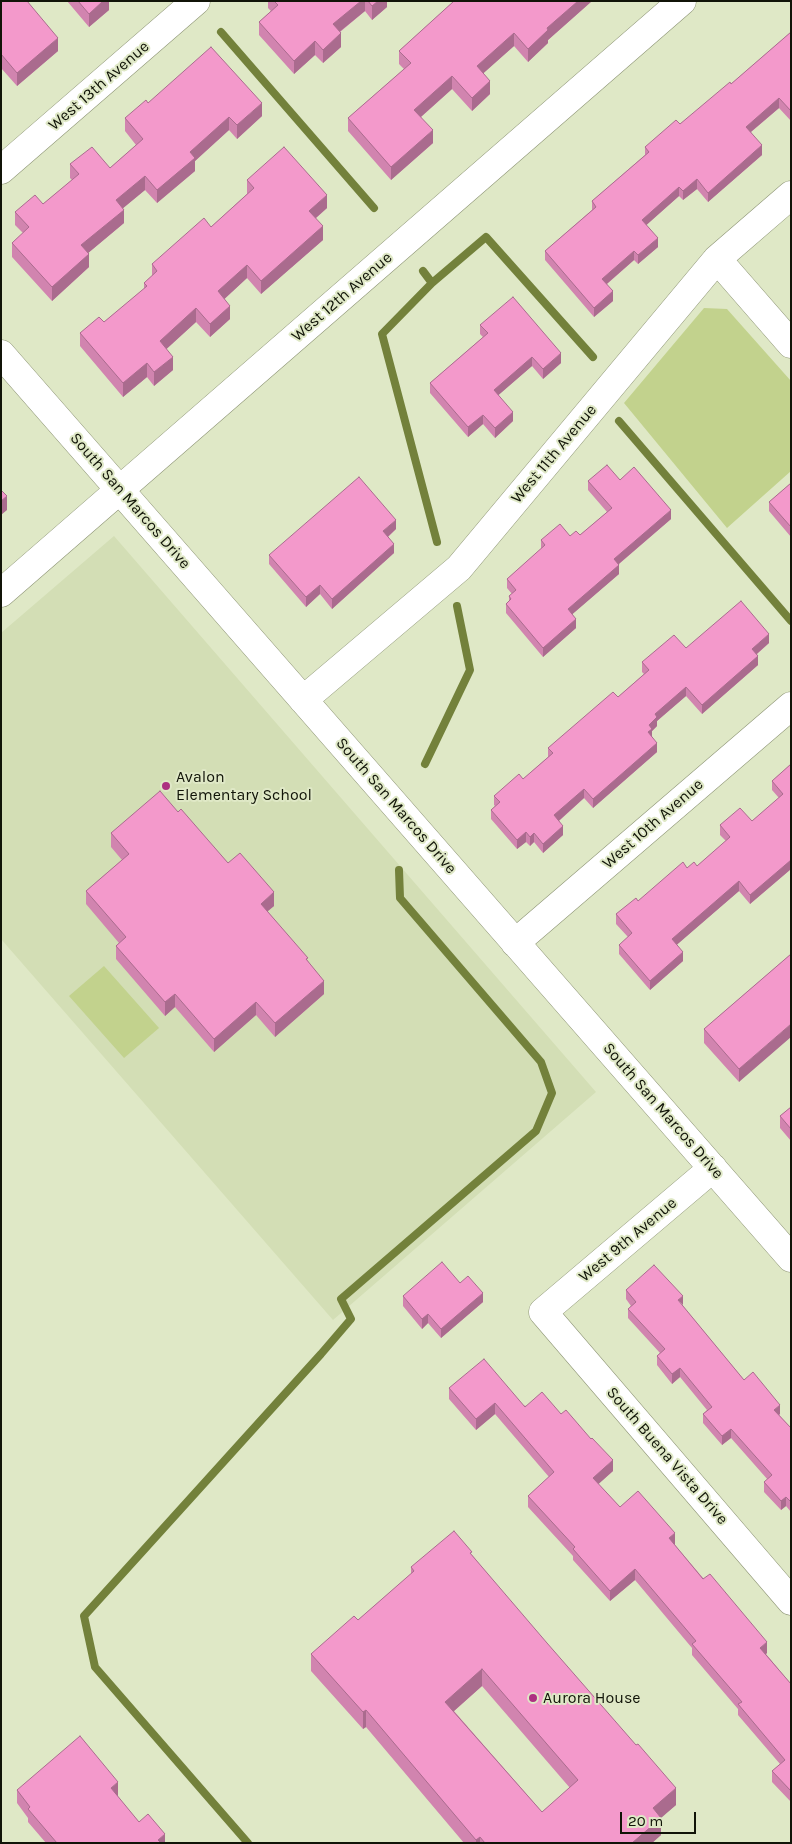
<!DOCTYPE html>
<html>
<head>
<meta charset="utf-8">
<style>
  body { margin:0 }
  #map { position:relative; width:792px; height:1844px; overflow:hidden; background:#dfe8c6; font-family:Karla,sans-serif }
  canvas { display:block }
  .frame { position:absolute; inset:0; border:2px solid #111408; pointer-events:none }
  .scale { position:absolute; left:620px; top:1812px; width:76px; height:22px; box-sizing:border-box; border:2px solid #111408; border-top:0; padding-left:6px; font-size:15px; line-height:18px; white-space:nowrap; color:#111408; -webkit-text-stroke:4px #dfe8c6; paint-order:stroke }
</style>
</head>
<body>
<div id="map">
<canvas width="792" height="1844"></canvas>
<div class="frame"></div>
<div class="scale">20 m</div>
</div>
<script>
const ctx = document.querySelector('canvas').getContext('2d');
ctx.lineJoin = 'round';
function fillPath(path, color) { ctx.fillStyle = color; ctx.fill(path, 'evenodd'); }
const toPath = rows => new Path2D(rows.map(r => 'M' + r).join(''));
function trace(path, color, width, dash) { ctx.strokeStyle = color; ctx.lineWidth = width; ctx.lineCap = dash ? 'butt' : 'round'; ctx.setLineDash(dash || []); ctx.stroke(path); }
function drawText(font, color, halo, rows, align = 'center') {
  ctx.font = font + ' Karla,sans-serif'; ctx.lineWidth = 4; ctx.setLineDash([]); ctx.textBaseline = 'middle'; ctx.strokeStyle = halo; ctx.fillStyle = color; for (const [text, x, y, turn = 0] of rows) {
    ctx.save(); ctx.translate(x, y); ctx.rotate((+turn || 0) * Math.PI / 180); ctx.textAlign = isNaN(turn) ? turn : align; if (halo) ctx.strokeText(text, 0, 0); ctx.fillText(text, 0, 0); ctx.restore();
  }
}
const built = toPath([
  [114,536,596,1092,333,1320,1,939,1,633]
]);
const green = toPath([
  [704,308,727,309,791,381,791,471,727,528,624,403],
  [104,966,159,1028,124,1058,69,996]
]);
const stream = toPath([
  [221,32,374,208],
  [423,271,432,283],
  [619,421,791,621],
  [437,542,382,334,432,283,486,237,593,357],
  [425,764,470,670,457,606],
  [248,1843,95,1667,84,1616,321,1354,351,1319,341,1299,536,1131,552,1093,541,1062,400,898,399,870]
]);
const minor = toPath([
  [1,170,196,1],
  [717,259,791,344],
  [1,354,791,1258],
  [1,593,682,1],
  [303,700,459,568,717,259,791,195],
  [515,943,791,706],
  [713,1168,543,1312,791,1601]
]);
const wall = toPath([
  [1,1,58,51,17,86,1,68],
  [67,1,109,1,109,10,89,27],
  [268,1,387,1,387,7,372,20,365,11,340,32,341,47,323,63,315,55,294,74,259,35,259,22,271,11,268,8],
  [454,1,592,1,548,40,548,43,528,62,514,46,483,73,490,94,472,111,452,89,421,117,433,143,391,180,348,131,348,118,404,69,399,64,399,51],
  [791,32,791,121,779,108,751,132,762,155,708,202,697,189,683,200,679,196,646,225,658,247,638,264,634,260,607,284,613,301,594,317,545,260,545,251,592,210,592,201,645,155,645,147,680,124,731,84],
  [148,103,262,116,237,139,229,130,195,161,195,171,157,203,145,190,123,208,124,223,88,253,89,267,52,301,12,257,12,243,23,233,15,225,15,212,43,204,72,180,70,178,70,164,110,168,136,145,125,131,125,118],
  [247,180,327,208,316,218,323,240,261,294,247,278,224,299,230,319,210,337,196,322,166,349,173,370,154,386,147,377,123,397,80,346,80,333,104,322,144,289,144,283,152,276,152,264,211,227,247,194],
  [480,325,561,363,543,379,532,366,498,395,513,421,495,438,483,424,468,437,430,393,430,383,483,337,480,334],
  [620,480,671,519,619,564,619,574,572,614,576,628,543,657,506,613,506,604,509,601,509,596,512,594,507,588,507,579,541,549,541,540,580,535,607,512,588,490,588,481],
  [791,483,791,537,769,511,769,502],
  [396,529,388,537,394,553,332,609,320,594,306,607,269,564,269,555],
  [769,643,757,654,758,665,702,714,686,696,657,721,657,726,652,731,652,737,657,752,593,808,584,798,559,821,563,835,543,853,534,842,530,846,526,842,517,849,491,819,491,810,495,806,494,805,494,796,523,779,548,757,548,748,618,697,644,674,642,672,642,662,686,648],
  [791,764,791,869,750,904,739,891,676,945,683,961,650,990,619,954,619,945,628,937,616,924,616,914,638,901,687,868,697,866,726,841,720,835,720,825,752,821,779,798,772,790,772,781],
  [178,812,228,863,274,906,267,911,308,961,324,994,275,1037,256,1015,214,1052,175,1007,165,1016,116,959,116,946,119,943,86,904,86,891,122,860,111,847,111,833],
  [791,954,739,1082,704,1043,704,1029],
  [791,1107,791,1141,780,1128,780,1116],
  [460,1283,483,1302,441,1338,428,1323,422,1329,403,1306,403,1296],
  [626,1290,682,1305,744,1380,780,1414,779,1415,791,1428,791,1512,786,1506,781,1510,764,1492,764,1482,768,1480,731,1438,722,1445,703,1423,703,1414,707,1410,680,1377,672,1384,657,1365,657,1356,660,1353,628,1318,628,1309,631,1306,626,1299],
  [449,1388,561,1414,613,1471,598,1484,620,1507,675,1544,674,1544,767,1653,766,1654,791,1684,791,1802,772,1782,772,1771,780,1764,738,1715,738,1709,692,1655,692,1648,635,1580,610,1601,573,1560,573,1556,528,1507,528,1496,549,1477,495,1414,476,1430,449,1399],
  [472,1555,676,1805,661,1817,661,1835,652,1843,464,1843,366,1727,363,1729,311,1671,311,1654,358,1620,411,1574,411,1567],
  [482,1686,570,1788,542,1812,454,1711],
  [17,1790,118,1796,117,1796,139,1822,165,1843,46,1843,28,1822,28,1818,17,1803]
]);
const shadedWall = toPath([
  [103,1,109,1,109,10,89,27,89,14],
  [361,1,365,1,365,11,333,37,333,24],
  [378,1,387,1,387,7,372,20,372,6],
  [578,1,592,1,548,40,548,43,528,62,528,49,547,28],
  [341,33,341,47,323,63,323,50],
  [514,33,514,46,477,79,477,66],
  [58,38,58,51,17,86,17,73],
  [315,41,315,55,294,74,294,61],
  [452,76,452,89,414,123,414,110],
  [490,81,490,94,472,111,472,98],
  [779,98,779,108,746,136,746,127],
  [262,103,262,116,237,139,237,125],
  [229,117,229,130,195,161,195,171,157,203,157,190,190,152],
  [433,130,433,143,391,180,391,167],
  [762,145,762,155,708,202,708,193],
  [145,176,145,190,116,214,116,200],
  [697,179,697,189,683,200,683,191],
  [679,187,679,196,642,229,642,220],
  [327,195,327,208,309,224,309,211],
  [124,210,124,223,81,259,81,245],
  [323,226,323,240,261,294,261,281],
  [658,238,658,247,638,264,638,255],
  [634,251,634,260,602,288,602,279],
  [89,254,89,267,52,301,52,287],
  [247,265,247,278,218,305,218,291],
  [613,291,613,301,594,317,594,308],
  [230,306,230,319,210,337,210,324],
  [196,308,196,322,160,355,160,341],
  [561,353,561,363,543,379,543,369],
  [173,357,173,370,154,386,154,372],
  [532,357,532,366,494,399,494,390],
  [147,363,147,377,123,397,123,383],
  [513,412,513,421,495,438,495,428],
  [483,415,483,424,468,437,468,427],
  [7,496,7,510,1,515,1,501],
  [671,510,671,519,614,568,614,559],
  [396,520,396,529,383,541,383,531],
  [394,544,394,553,332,609,332,599],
  [619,565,619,574,568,618,568,609],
  [320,585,320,594,306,607,306,597],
  [576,619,576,628,543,657,543,648],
  [769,634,769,643,752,658,752,649],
  [758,656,758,665,702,714,702,705],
  [686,687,686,696,657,721,657,726,652,731,652,738,648,742,649,725,655,714],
  [657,743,657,752,593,808,593,799],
  [584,789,584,798,554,825,554,815],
  [563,826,563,835,543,853,543,844],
  [526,832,526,842,517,849,517,840],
  [534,833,534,842,530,846,530,837],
  [791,860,791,869,750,904,750,895],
  [739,881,739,891,672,949,672,939],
  [274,892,274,906,261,917,261,904],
  [683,952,683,961,650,990,650,981],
  [324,981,324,994,275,1037,275,1023],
  [175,994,175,1007,165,1016,165,1002],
  [256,1002,256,1015,214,1052,214,1039],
  [791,1024,791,1037,739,1082,739,1069],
  [483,1293,483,1302,441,1338,441,1329],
  [683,1296,683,1305,678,1300],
  [428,1314,428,1323,422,1329,422,1319],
  [680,1368,680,1377,672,1384,672,1374],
  [495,1403,495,1414,476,1430,476,1419],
  [780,1405,780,1414,774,1419,774,1410],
  [731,1429,731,1438,722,1445,722,1436],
  [613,1460,613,1471,593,1489,593,1478],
  [786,1497,786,1506,781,1510,781,1501],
  [675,1533,675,1544,669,1549,669,1538],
  [635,1569,635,1580,610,1601,610,1591],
  [767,1642,767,1653,760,1659,760,1648],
  [482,1669,482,1686,445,1719,445,1702],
  [366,1710,366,1727,363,1729,363,1712],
  [118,1782,118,1796,111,1802,111,1788],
  [676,1788,676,1805,653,1825,653,1808],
  [661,1818,661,1835,652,1843,632,1843],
  [165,1834,165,1843,158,1843,158,1840],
  [480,1837,480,1843,476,1843,476,1840]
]);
const building = toPath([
  [1,1,27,1,58,38,17,73,1,54,1,1],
  [78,1,103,1,89,14,78,1],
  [274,1,361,1,333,24,341,33,323,50,315,41,294,61,259,22,278,5,274,1],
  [368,1,378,1,372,6,368,1],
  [454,1,578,1,547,28,548,30,528,49,514,33,477,66,490,81,472,98,452,76,414,110,433,130,391,167,348,118,411,63,399,51,454,1],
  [791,32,791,111,779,98,746,127,762,145,708,193,697,179,683,191,679,187,642,220,658,238,638,255,634,251,602,279,613,291,594,308,545,251,596,207,592,201,649,152,645,147,676,120,680,124,730,82,731,84,791,32],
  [211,47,262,103,237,125,229,117,190,152,195,158,157,190,145,176,116,200,124,210,81,245,89,254,52,287,12,243,29,227,15,212,35,195,43,204,79,174,70,164,92,147,110,168,143,139,125,118,146,100,148,103,211,47],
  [284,147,327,195,309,211,323,226,261,281,247,265,218,291,230,306,210,324,196,308,160,341,173,357,154,372,147,363,123,383,80,333,99,317,104,322,147,286,144,283,157,271,152,264,204,218,211,227,254,188,247,180,284,147],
  [513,297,561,353,543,369,532,357,494,390,513,412,495,428,483,415,468,427,430,383,488,333,480,325,513,297],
  [607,465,620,480,634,467,671,510,614,559,619,565,568,609,576,619,543,648,506,604,511,599,509,596,516,590,507,579,545,545,541,540,560,524,570,536,576,531,580,535,612,508,588,481,607,465],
  [359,477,396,520,383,531,394,544,332,599,320,585,306,597,269,555,359,477],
  [791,483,791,527,769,502,791,483],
  [1,490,7,496,1,501,1,490],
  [741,601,769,634,752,649,758,656,702,705,686,687,655,714,657,717,649,725,652,729,648,732,657,743,593,799,584,789,554,815,563,826,543,844,534,833,530,837,526,832,517,840,491,810,500,802,494,796,519,774,523,779,553,753,548,748,613,692,618,697,649,670,642,662,674,635,686,648,741,601],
  [791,764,791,860,750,895,739,881,672,939,683,952,650,981,619,945,632,933,616,914,636,898,638,901,683,862,687,868,694,862,697,866,730,837,720,825,740,808,752,821,783,794,772,781,791,764],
  [160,791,178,812,181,809,228,863,240,853,274,892,261,904,308,958,306,959,324,981,275,1023,256,1002,214,1039,175,994,165,1002,116,946,126,937,86,891,129,854,111,833,160,791],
  [791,954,791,1024,739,1069,704,1029,791,954],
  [791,1107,791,1129,780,1116,791,1107],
  [442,1262,460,1283,468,1276,483,1293,441,1329,428,1314,422,1319,403,1296,442,1262],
  [654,1265,683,1296,678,1300,744,1380,753,1372,780,1405,774,1410,791,1428,791,1502,786,1497,781,1501,764,1482,772,1475,731,1429,722,1436,703,1414,712,1407,680,1368,672,1374,657,1356,665,1349,628,1309,636,1302,626,1290,654,1265],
  [484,1359,525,1407,542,1392,561,1414,566,1410,591,1439,592,1438,613,1460,593,1478,620,1507,638,1491,675,1533,669,1538,703,1579,710,1574,767,1642,760,1648,791,1684,791,1791,772,1771,785,1760,738,1704,742,1702,692,1644,696,1641,635,1569,610,1591,573,1549,575,1547,528,1496,554,1472,495,1403,476,1419,449,1388,484,1359],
  [454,1531,472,1552,470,1553,547,1643,636,1745,638,1744,676,1788,653,1808,661,1818,632,1843,485,1843,480,1837,476,1840,366,1710,363,1712,311,1654,354,1616,358,1620,414,1571,411,1567,454,1531],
  [482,1669,578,1780,542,1812,445,1702,482,1669],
  [80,1736,118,1782,111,1788,139,1822,148,1814,165,1834,158,1840,161,1843,57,1843,28,1809,30,1807,17,1790,80,1736]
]);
const markers = [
  [166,786,5,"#ad3081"],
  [533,1698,5,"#ad3081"]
];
const streetNames = [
  ["West 13th Avenue",99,86,-41],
  ["West 12th Avenue",342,297,-41],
  ["West 11th Avenue",554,454,-50],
  ["South San Marcos Drive",130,501,49],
  ["South San Marcos Drive",396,806,49],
  ["West 10th Avenue",653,824,-41],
  ["South San Marcos Drive",663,1111,49],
  ["West 9th Avenue",628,1240,-40],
  ["South Buena Vista Drive",667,1456,49]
];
const poiNames = [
  ["Avalon",176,777],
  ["Elementary School",176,795],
  ["Aurora House",543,1698]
];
fillPath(built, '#d3deb5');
fillPath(green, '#c2d28d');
trace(stream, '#73813b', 8);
trace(minor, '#8e9576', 29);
trace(minor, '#fff', 28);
fillPath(wall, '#d184af');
fillPath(shadedWall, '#aa6b8e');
fillPath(building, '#f399cb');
trace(building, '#aa6b8e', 1);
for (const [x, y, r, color] of markers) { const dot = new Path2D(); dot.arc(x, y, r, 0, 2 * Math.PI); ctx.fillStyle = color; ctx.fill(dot); trace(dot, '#dfe8c6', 2); }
drawText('16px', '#111408', '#dfe8c6', streetNames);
drawText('16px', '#111408', '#dfe8c6', poiNames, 'left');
</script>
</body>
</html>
